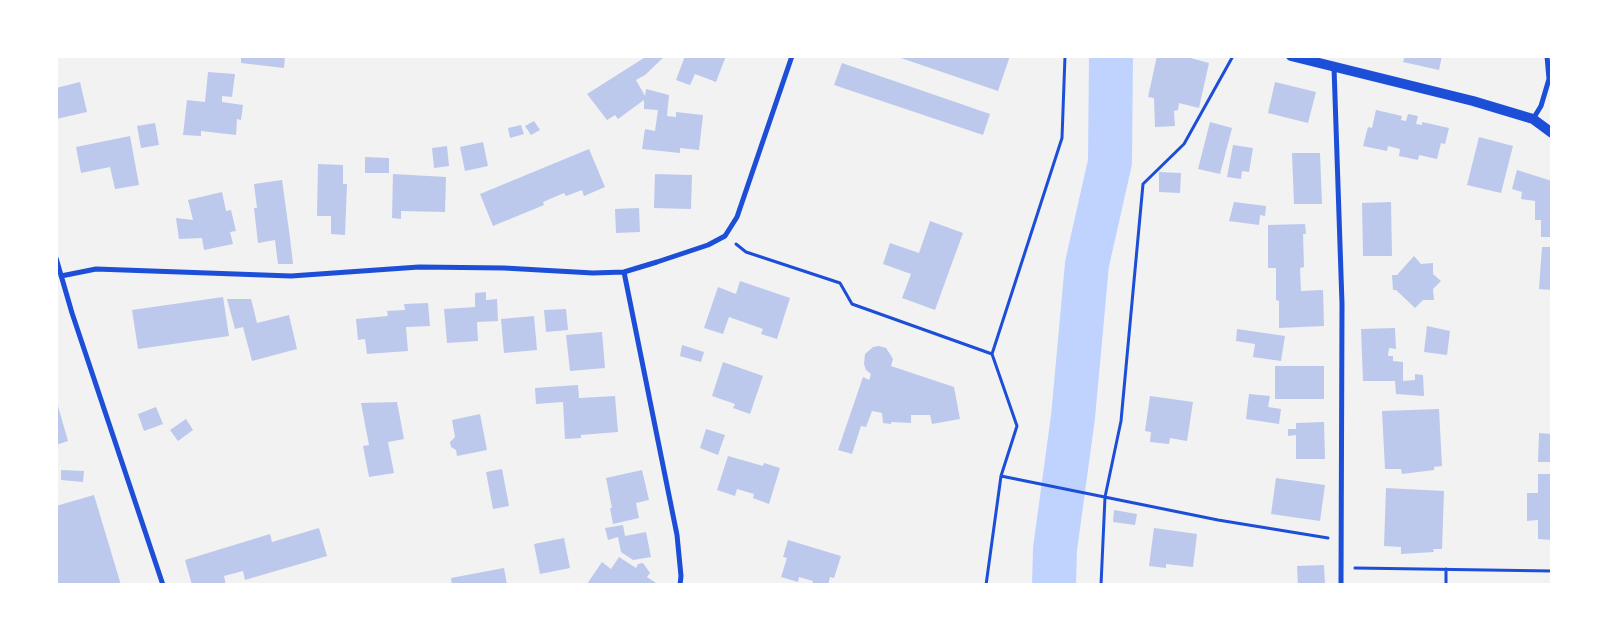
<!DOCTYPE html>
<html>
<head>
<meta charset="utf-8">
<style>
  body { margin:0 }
  #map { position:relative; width:1608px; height:641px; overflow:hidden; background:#f2f2f2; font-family:"Roboto Condensed",sans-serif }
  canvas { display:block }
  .frame { position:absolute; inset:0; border:58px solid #fff; pointer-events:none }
</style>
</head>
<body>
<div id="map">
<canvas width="1608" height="641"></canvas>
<div class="frame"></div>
</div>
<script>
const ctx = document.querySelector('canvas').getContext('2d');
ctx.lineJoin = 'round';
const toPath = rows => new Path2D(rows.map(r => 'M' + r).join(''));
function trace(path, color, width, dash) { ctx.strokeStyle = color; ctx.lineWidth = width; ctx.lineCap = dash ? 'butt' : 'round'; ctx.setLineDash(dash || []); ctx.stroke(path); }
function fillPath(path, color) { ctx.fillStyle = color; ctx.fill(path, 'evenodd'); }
const river = toPath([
  [1054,585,1055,549,1073,417,1087,264,1110,162,1111,56]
]);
const building = toPath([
  [241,56,285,56,284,68,241,63],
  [647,56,665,56,645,75,636,80,645,96,646,89,669,95,667,116,676,117,676,112,703,115,699,150,680,148,680,153,642,149,645,129,655,131,658,110,644,109,644,100,618,119,615,115,607,120,587,94],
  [685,56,726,56,716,82,695,74,690,85,676,80],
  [895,56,1010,56,998,91],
  [1157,56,1183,56,1209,63,1199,108,1179,103,1178,110,1174,111,1175,126,1155,127,1154,98,1148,97],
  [1405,56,1442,56,1439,70,1403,62],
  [842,63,990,114,983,135,834,85],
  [208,72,235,74,232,97,222,96,222,102,243,105,241,120,237,119,236,135,201,131,201,136,183,135,187,100,205,102],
  [80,82,87,112,56,119,56,88],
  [1275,82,1316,92,1308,123,1268,113],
  [1376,110,1402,116,1401,120,1406,121,1408,114,1418,116,1416,124,1422,125,1422,122,1449,128,1445,144,1441,143,1437,159,1419,155,1418,160,1399,156,1400,149,1388,146,1387,151,1363,146,1368,127,1372,128],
  [534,121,540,130,531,135,525,126],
  [1210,122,1232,128,1220,174,1198,169],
  [155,123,159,145,141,148,137,126],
  [521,125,524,134,510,138,508,128],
  [130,136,139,185,115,189,110,167,81,173,76,147],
  [1479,137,1513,146,1501,193,1467,185],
  [483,142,488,166,465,171,460,147],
  [1233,145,1253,148,1249,172,1242,171,1241,179,1227,177],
  [447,146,449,166,434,168,432,148],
  [589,149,605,187,584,196,582,190,566,196,564,193,543,202,544,205,493,226,480,194],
  [1292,153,1320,153,1322,204,1294,204],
  [365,157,389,158,389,173,365,173],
  [318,164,343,165,343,184,347,184,345,235,331,234,331,216,317,216],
  [1517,170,1552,181,1552,237,1541,237,1541,220,1535,220,1535,201,1521,199,1522,192,1512,189],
  [1159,172,1181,173,1180,193,1159,192],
  [393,174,446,177,445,212,401,211,401,219,392,218],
  [655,174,692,175,691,209,654,208],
  [282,180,290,238,293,264,278,264,275,240,258,243,254,208,257,208,254,184],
  [222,192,226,211,231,210,236,231,230,232,233,244,204,250,202,238,179,239,176,218,193,220,188,200],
  [1234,202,1266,206,1265,216,1260,215,1259,225,1229,221],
  [1391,202,1392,256,1363,256,1362,203],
  [639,208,640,232,616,233,615,209],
  [930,221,963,233,935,310,902,298,911,274,883,264,890,243,919,253],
  [1305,224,1306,234,1303,234,1304,267,1300,268,1301,291,1323,290,1324,326,1279,328,1279,301,1276,300,1276,268,1268,268,1268,225],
  [1542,247,1552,247,1552,290,1539,289],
  [1414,256,1421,264,1433,263,1433,274,1441,281,1433,289,1434,300,1423,300,1415,308,1396,290,1393,290,1392,275,1397,275],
  [740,281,790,298,777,339,761,334,763,329,729,317,723,334,704,328,718,287,736,294],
  [486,292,486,300,497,299,498,321,477,322,478,341,447,343,444,309,475,307,475,293],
  [223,297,229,336,138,349,132,310],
  [227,299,251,299,257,323,289,315,297,349,252,361,243,327,235,329],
  [428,303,430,326,406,327,408,351,367,354,365,339,358,340,356,319,388,316,387,311,405,310,404,304],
  [566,309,568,330,546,332,544,310],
  [534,316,537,350,504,353,501,319],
  [1427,326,1450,331,1447,355,1424,352],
  [1395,328,1396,349,1389,348,1388,356,1393,356,1393,361,1403,362,1403,381,1415,380,1415,374,1423,375,1424,396,1396,394,1395,381,1363,381,1361,329],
  [1237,329,1285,336,1281,361,1253,357,1255,344,1236,341],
  [602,332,605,368,570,371,566,335],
  [682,345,704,352,701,362,680,356],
  [879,346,886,348,890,354,893,359,891,366,954,387,960,419,932,424,930,415,911,415,911,423,891,422,891,424,883,423,882,413,872,411,866,427,861,426,852,454,838,450,863,377,869,380,871,374,866,370,864,364,865,354,873,347],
  [723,362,763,376,750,414,733,408,735,404,712,396],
  [1275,366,1324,366,1324,399,1275,399],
  [578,385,579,398,615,396,618,432,581,435,581,438,565,439,563,402,536,404,535,388],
  [1249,394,1270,396,1268,407,1281,409,1279,424,1246,419],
  [1150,396,1193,402,1187,441,1170,438,1169,444,1150,442,1151,432,1145,431],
  [397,402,404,439,388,442,394,473,369,477,363,446,369,445,361,403],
  [58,406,68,441,56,445,56,407],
  [156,407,163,424,144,431,138,414],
  [1439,409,1442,466,1434,467,1434,470,1402,474,1401,469,1385,469,1382,411],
  [480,414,487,450,457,456,456,450,451,447,450,442,455,437,452,420],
  [186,419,193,430,178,441,170,430],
  [1324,422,1325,459,1296,459,1296,435,1288,436,1288,429,1296,429,1296,423],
  [706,429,725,435,718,455,700,448],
  [1539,433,1552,434,1552,462,1538,462],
  [728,456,763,466,764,463,780,468,769,504,753,498,754,494,737,489,735,496,717,490],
  [502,469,509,506,493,509,486,472],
  [61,470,84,471,83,482,61,480],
  [642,470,649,500,636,503,639,518,613,524,610,508,612,508,606,478],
  [1538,474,1552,474,1552,540,1538,539,1538,520,1527,521,1527,493,1538,493],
  [1276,478,1325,485,1320,521,1271,514],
  [1386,488,1444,491,1442,549,1433,549,1434,552,1401,554,1401,547,1384,546],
  [94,495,121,585,57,585,56,506],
  [1114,510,1137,514,1135,525,1113,522],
  [623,525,625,536,646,532,651,557,633,560,621,552,618,537,608,540,605,528],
  [319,528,327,556,245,580,243,571,224,576,226,585,192,585,185,560,270,534,272,542],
  [1154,528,1197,534,1193,567,1166,564,1166,568,1149,566],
  [564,538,570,568,540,574,534,544],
  [788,540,841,556,834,578,830,577,828,585,812,585,813,581,799,577,798,582,781,577,787,558,783,557],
  [619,557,636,568,638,564,643,563,650,573,647,577,659,585,588,585,587,584,602,562,611,569],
  [1324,565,1325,585,1298,585,1297,566],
  [504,568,507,585,452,585,451,578]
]);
const path = toPath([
  [736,244,746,252,840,283,852,304,992,354],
  [1001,476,1218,520,1328,538],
  [1355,568,1552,571],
  [1446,569,1446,585],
  [986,585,1001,476,1017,426,992,354,1062,138,1065,56],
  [1101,585,1105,497,1121,421,1143,184,1184,144,1233,56]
]);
const minor = toPath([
  [1334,67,1342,304,1341,585],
  [1533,119,1541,106,1549,79,1547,56],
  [56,258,72,313,163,585],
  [624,272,677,535,681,576,680,585],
  [61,276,96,269,291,276,419,267,504,268,593,273,624,272,657,262,708,245,725,236,737,217,792,56]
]);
const secondary = toPath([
  [1291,56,1473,101,1533,119,1552,133]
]);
trace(river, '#bfd3fe', 44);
fillPath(building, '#bdc9ec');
trace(path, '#1d4ed8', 3);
trace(minor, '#1d4ed8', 5);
trace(secondary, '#1d4ed8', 10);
</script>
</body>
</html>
